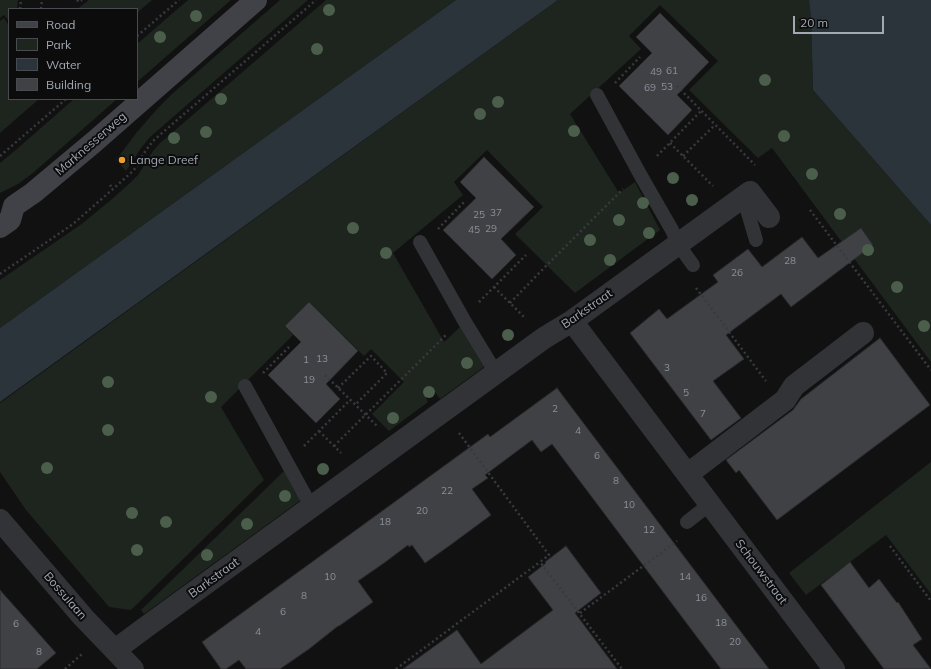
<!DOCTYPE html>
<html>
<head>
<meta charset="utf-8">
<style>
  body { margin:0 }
  #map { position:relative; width:931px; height:669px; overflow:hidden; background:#111112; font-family:Mulish,sans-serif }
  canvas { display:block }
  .legend { position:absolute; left:8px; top:8px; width:130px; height:92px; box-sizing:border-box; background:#0c0c0d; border:1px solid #484b4f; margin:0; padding:5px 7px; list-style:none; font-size:12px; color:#a2a9b3 }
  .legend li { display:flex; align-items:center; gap:8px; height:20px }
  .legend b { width:20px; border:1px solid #484b4f }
  .scale { position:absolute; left:793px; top:16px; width:91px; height:18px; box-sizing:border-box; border:2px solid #a2a9b3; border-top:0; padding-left:5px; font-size:12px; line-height:14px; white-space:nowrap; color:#a2a9b3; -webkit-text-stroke:3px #0c0c0d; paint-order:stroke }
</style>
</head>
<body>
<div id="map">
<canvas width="931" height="669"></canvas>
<ul class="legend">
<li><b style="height:5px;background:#404247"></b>Road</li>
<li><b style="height:11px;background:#1d251e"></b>Park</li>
<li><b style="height:11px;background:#2b343a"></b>Water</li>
<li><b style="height:11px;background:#404145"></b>Building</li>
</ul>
<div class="scale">20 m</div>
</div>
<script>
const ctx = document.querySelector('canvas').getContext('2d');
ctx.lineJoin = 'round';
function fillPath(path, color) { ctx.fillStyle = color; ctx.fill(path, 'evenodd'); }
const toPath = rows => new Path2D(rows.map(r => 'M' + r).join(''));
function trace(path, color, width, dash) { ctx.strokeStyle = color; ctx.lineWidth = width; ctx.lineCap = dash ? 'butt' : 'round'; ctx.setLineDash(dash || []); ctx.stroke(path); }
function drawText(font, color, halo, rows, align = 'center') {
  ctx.font = font + ' Mulish,sans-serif'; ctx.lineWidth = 4; ctx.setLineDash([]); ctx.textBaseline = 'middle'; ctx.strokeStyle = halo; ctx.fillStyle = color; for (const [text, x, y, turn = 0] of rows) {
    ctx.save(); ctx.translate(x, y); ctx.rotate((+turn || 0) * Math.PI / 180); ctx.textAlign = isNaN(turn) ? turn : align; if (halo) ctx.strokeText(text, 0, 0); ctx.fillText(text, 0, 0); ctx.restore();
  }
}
const green = toPath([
  [0,0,18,0,17,9,9,9,9,21,4,15,0,18],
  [89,0,152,0,137,13,137,9,77,9],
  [188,0,231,0,137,82,137,44],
  [280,0,308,0,150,137,141,148,126,171,116,160,137,132,158,108,172,94],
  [326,0,456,0,0,328,0,280,83,223,112,199,130,183,138,175,153,151,159,144],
  [558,0,809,0,811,18,813,90,931,225,931,362,772,148,758,158,689,90,718,61,660,5,629,36,641,49,570,114,619,193,635,182,660,230,575,293,515,234,543,207,487,150,454,182,463,195,393,253,444,342,460,327,484,367,440,399,435,392,426,398,428,402,389,431,372,414,404,382,371,349,364,356,309,302,285,326,293,335,221,407,264,480,131,610,109,607,26,510,0,472,0,403],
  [4,18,9,26,9,99,39,99,0,133,0,21],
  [74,99,117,99,33,173,18,184,0,193,0,163,18,148],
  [931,462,931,594,886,535,806,595,789,573],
  [284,471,301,500,144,614,141,610]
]);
const water = toPath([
  [456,0,558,0,0,402,0,328],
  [809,0,931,0,931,225,813,90,811,18]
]);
const building = toPath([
  [660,13,709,62,677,95,692,110,668,135,619,86,652,53,636,37,660,13],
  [484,157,534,207,501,239,516,255,492,279,443,230,476,198,460,182,484,157],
  [861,228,873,245,791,307,781,294,726,335,744,359,713,381,741,418,711,440,630,333,659,309,667,319,718,282,713,275,748,249,762,267,802,237,818,258,861,228],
  [309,302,358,351,326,384,340,399,316,423,268,375,301,342,285,326,309,302],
  [880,338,930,405,777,520,739,470,736,473,726,460,793,410,801,399,880,338],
  [557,388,769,669,721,669,552,444,541,452,532,440,485,475,488,478,472,489,491,515,449,546,425,563,412,545,409,547,408,545,384,563,358,581,373,602,339,626,338,626,309,649,280,669,246,669,239,660,226,669,221,669,202,642,488,434,490,437,557,388],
  [566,546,601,593,575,613,617,669,403,669,457,630,481,664,553,610,528,577,546,563,545,562,566,546],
  [850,562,869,588,879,579,897,603,898,602,922,639,913,645,931,669,884,669,821,585,850,562],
  [0,590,56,653,37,669,0,669,0,590]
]);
const path = toPath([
  [77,0,79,2,82,0],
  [20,9,21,0],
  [41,9,42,0],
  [137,36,179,0],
  [615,83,640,57],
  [677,86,755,165],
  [670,143,713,186],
  [0,156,66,99],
  [657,156,701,111],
  [683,156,715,125],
  [110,185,113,189],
  [810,210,931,370],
  [438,229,464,202],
  [0,274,73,224,113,189,134,170,146,150,154,140,316,0],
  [494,287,525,318],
  [696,288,766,381],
  [479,302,526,255],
  [510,303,545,267,623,189],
  [263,373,289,347],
  [325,375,377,426],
  [338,388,371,356,387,373,355,405],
  [319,431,341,453],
  [459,433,549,555,540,562,622,669],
  [304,446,350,400],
  [334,446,446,335],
  [890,546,931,601],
  [580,613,677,541],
  [65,669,82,654],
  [396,669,540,562]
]);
const lane = toPath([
  [597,95,641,176,672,230,678,244,693,265],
  [743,196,756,240],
  [420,242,465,322,496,373],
  [245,386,306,497,313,506],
  [687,522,710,504]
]);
const street = toPath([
  [572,321,834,669],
  [688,474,785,400,794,386,863,333],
  [0,520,83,617,133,669],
  [115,650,146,627,544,338,572,321,750,192,769,217]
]);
const secondary = toPath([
  [0,227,10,220,14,206,33,193,94,142,256,0]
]);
const trees = [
  [329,10],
  [196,16],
  [160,37],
  [317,49],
  [765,80],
  [221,99],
  [498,102],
  [480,114],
  [574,131],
  [206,132],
  [784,136],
  [174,138],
  [812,174],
  [673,178],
  [692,200],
  [643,203],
  [840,214],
  [619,220],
  [353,228],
  [649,233],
  [590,240],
  [868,250],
  [386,253],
  [610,260],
  [897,287],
  [924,326],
  [508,335],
  [467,363],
  [108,382],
  [429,392],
  [211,397],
  [393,418],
  [108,430],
  [47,468],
  [323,469],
  [285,496],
  [132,513],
  [166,522],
  [247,524],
  [137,550],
  [207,555]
];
const markers = [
  [122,160,4,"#ec9f2f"]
];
const numberNames = [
  ["61",672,71],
  ["49",656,72],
  ["53",667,87],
  ["69",650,88],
  ["37",496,213],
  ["25",479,215],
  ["29",491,229],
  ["45",474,230],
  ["28",790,261],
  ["26",737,273],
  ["13",322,359],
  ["1",306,360],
  ["3",667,368],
  ["19",309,380],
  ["5",686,393],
  ["2",555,409],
  ["7",703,414],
  ["4",578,431],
  ["6",597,456],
  ["8",616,481],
  ["22",447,491],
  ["10",629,505],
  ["20",422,511],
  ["18",385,522],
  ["12",649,530],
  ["10",330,577],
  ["14",685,577],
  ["8",304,596],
  ["16",701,598],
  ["6",283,612],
  ["18",721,623],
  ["6",16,624],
  ["4",258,632],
  ["20",735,642],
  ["8",39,652]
];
const streetNames = [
  ["Marknesserweg",91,144,-41],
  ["Barkstraat",587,309,-35],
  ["Schouwstraat",761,572,53],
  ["Barkstraat",214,578,-36],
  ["Bossulaan",65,596,49]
];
const poiNames = [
  ["Lange Dreef",130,160]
];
fillPath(green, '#1d251e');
fillPath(water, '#2b343a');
fillPath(building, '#404145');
trace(building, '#2b2b2e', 1);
trace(path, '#383a3e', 2.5, [2, 3]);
trace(lane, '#323337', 14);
trace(street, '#323337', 22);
trace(secondary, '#404247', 22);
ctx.fillStyle = '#4b5e4b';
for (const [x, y] of trees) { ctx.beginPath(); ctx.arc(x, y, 6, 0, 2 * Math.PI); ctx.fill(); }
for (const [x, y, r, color] of markers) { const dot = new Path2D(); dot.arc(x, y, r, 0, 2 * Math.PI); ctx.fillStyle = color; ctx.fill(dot); trace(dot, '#0c0c0d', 1.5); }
drawText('10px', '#8a8f98', null, numberNames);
drawText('12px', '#a2a9b3', '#0c0c0d', streetNames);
drawText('12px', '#a2a9b3', '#0c0c0d', poiNames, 'left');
</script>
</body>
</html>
